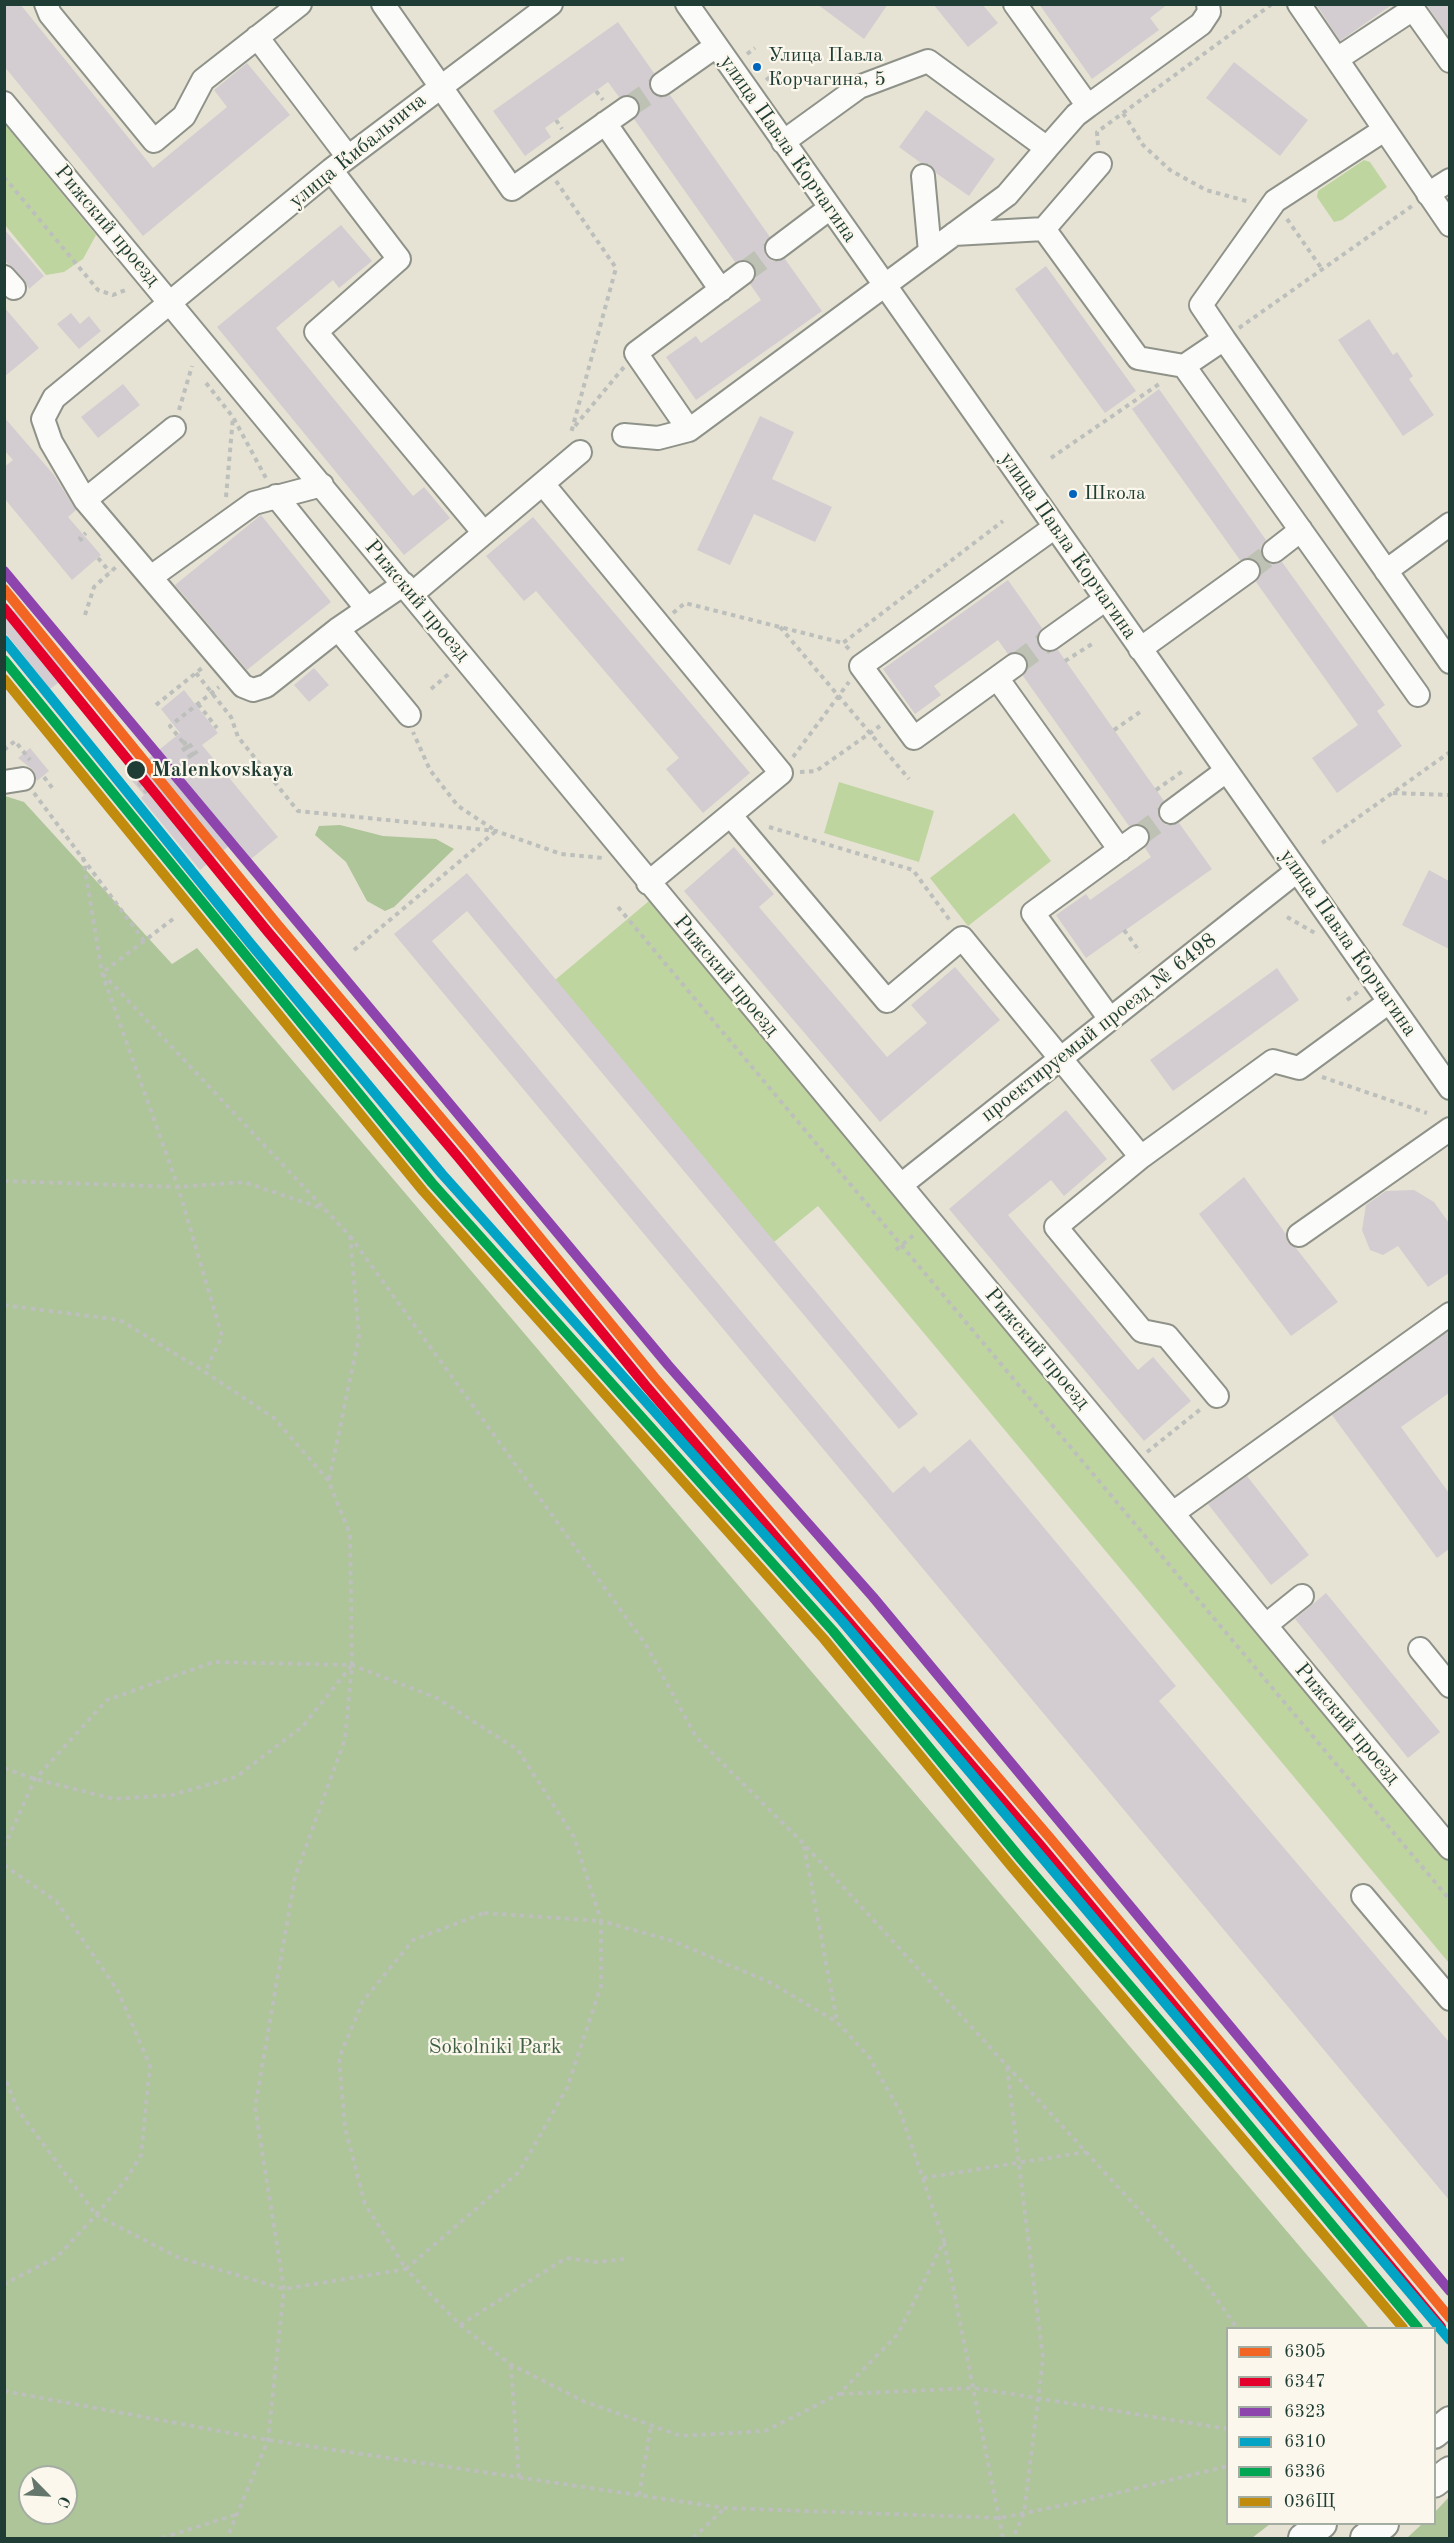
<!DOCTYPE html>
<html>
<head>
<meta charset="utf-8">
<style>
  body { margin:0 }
  #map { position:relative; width:1454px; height:2543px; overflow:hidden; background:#e6e3d4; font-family:"Old Standard TT",serif }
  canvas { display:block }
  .frame { position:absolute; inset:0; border:6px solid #1f3d34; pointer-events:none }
  .legend { position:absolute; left:1226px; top:2327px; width:210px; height:198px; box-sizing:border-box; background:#fbf7ec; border:2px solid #a3ada2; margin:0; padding:8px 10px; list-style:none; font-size:18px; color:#1f3d34 }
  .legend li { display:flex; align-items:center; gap:12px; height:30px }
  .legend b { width:30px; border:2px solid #a3ada2 }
  .north { position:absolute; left:18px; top:2465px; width:60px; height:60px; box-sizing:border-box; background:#fbf7ec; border:2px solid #a3ada2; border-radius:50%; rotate:114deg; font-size:16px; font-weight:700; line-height:24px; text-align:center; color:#1f3d34 }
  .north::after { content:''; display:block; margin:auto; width:21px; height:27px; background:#65776c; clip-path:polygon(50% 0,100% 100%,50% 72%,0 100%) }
</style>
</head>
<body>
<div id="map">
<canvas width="1454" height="2543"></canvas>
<div class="frame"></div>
<ul class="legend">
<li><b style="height:8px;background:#f26522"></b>6305</li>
<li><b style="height:8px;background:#e4002b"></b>6347</li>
<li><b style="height:8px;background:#8e44ad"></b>6323</li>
<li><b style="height:8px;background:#02a4c6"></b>6310</li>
<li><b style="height:8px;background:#00a651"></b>6336</li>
<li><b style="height:8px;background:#c18c0d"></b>036Щ</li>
</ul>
<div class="north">С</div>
</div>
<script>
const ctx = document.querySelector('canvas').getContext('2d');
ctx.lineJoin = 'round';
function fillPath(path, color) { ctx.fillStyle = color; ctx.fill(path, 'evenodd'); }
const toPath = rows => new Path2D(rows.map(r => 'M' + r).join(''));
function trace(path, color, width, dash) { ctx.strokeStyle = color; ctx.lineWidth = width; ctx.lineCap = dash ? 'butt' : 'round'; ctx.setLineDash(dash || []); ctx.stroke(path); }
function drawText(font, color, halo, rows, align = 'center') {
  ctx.font = font + ' "Old Standard TT",serif'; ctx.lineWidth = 4.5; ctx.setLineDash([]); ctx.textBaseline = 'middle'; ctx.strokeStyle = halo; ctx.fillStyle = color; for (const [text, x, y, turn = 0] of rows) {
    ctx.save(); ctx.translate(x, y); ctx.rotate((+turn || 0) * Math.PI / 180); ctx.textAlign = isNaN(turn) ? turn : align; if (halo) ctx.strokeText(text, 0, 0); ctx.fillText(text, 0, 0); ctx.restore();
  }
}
const green = toPath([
  [5,124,96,235,83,259,64,272,46,275,5,225],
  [1364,160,1370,162,1387,187,1342,220,1334,222,1317,197,1318,191],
  [839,782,934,811,919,862,824,833],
  [1014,813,1051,861,968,926,930,878],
  [649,901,1449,1861,1449,1963,818,1206,774,1242,555,980]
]);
const forest = toPath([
  [5,796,24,802,172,964,197,948,1369,2328,1228,2328,1228,2524,1270,2524,1252,2538,5,2538],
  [30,2477,66,2477,66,2513,30,2513],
  [340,825,383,836,436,839,454,849,394,907,385,911,367,901,346,862,315,835,319,826],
  [1449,2497,1449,2538,1407,2538,1422,2524,1434,2524,1435,2512]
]);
const building = toPath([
  [4,4,20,4,153,168,227,107,214,90,247,63,290,115,143,236,4,66],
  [817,4,888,4,864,39],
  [933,4,982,4,998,23,968,47],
  [1039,4,1168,4,1150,18,1159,30,1092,79],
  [1316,4,1393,4,1340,41],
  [1426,4,1449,4,1449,37],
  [618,22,654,73,649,85,651,92,663,97,670,95,770,237,764,243,766,256,772,261,785,259,822,311,696,400,666,357,696,336,701,343,761,300,750,284,756,278,754,265,748,260,735,262,634,119,640,107,633,96,619,97,608,82,545,128,551,137,525,156,493,111],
  [1234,62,1308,120,1280,156,1206,98],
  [926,110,995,159,969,196,936,173,929,164,921,163,899,147],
  [341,225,372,261,339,288,333,280,276,328,413,496,424,487,450,518,404,555,217,327],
  [4,229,44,276,29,289,24,279,4,260],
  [1046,266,1136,391,1105,413,1015,289],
  [4,307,39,348,4,377],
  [71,313,80,324,89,316,101,331,79,349,57,324],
  [1369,319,1393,355,1397,352,1413,376,1409,379,1434,415,1403,436,1338,340],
  [123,384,140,405,98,438,81,417],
  [1159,389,1266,540,1261,546,1263,559,1269,564,1282,562,1385,705,1377,711,1402,746,1337,793,1312,758,1358,725,1256,582,1260,576,1259,564,1253,559,1240,560,1132,409],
  [760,416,794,432,772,479,832,507,815,542,754,514,730,565,697,550],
  [4,417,54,475,76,510,68,517,101,555,72,580,4,498,4,467,13,460,4,450],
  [261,515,331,602,247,670,175,585],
  [533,517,750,773,703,813,666,769,679,758,536,591,524,601,486,556],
  [1008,580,1042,628,1038,634,1039,646,1045,651,1058,650,1164,801,1158,807,1160,820,1166,825,1179,823,1212,869,1086,958,1056,915,1086,894,1090,900,1151,857,1145,848,1150,842,1148,830,1142,824,1129,826,1023,676,1028,664,1021,653,1008,654,998,640,934,686,941,695,915,714,883,669],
  [16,610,69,675,50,689,4,631,4,618],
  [314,668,329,685,309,702,294,685],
  [184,690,218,733,202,745,278,837,251,859,236,840,200,870,141,798,144,795,132,781,135,779,130,773,180,733,161,709],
  [30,748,49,771,37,781,33,770,18,758],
  [734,847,774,894,759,907,887,1057,927,1023,911,1005,955,967,1000,1020,880,1122,684,891],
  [1429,870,1449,881,1449,949,1402,925],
  [467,873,918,1414,899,1429,467,911,432,941,893,1493,924,1466,930,1473,970,1439,1176,1686,1159,1701,1449,2042,1449,2200,394,934],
  [1277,968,1299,1000,1173,1091,1150,1060],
  [1066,1110,1107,1159,1064,1196,1051,1180,1008,1215,1138,1370,1153,1357,1191,1401,1144,1441,949,1209],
  [1244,1177,1286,1234,1288,1243,1296,1248,1338,1302,1291,1336,1199,1214],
  [1414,1190,1434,1202,1449,1223,1449,1273,1428,1287,1398,1246,1383,1255,1370,1250,1362,1230,1366,1205,1386,1191],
  [1449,1331,1449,1393,1401,1427,1449,1493,1449,1549,1437,1558,1332,1415],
  [1247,1476,1309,1555,1271,1585,1208,1504],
  [1326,1593,1440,1732,1408,1758,1295,1619]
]);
const minorTunnel = toPath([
  [627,108,662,84],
  [743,273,777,248],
  [1248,571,1274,551],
  [1015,665,1050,639],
  [1137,837,1171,812]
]);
const path = toPath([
  [747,54,755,48],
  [766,80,774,74],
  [596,91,603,100],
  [1123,113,1143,145,1170,170,1206,190,1250,202],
  [556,120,562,129],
  [1098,145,1097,132,1272,4],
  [4,177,98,290,113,295,128,289],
  [556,181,616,268,571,433],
  [1287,219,1322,269],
  [1239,328,1412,206],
  [206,383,233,417,267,480],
  [179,410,192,366],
  [575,426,624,367],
  [1051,458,1162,382],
  [226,497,233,417],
  [82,541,80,538,86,533],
  [98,558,110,572],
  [673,613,685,603,843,643],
  [85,615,94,587,117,566],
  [780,627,909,779],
  [849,649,843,643,1003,521],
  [1065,661,1092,644],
  [196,673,231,717,238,737,298,811,496,831,561,854,603,858],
  [62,680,149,791],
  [431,689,451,672],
  [198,704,217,728],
  [156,705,202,668],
  [1114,730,1140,712],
  [4,750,15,741,30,760],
  [194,756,170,726,219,687],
  [793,757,849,682],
  [191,758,181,746,187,741,197,754],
  [800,772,816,771,880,726],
  [44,777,53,789],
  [1156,790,1183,771],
  [34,793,145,942],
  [147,793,139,784,144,781,151,789],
  [1393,793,1450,795],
  [769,827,913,870,951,922],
  [1322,843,1450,752],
  [83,857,102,973,178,1187,222,1336,205,1372],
  [618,907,1450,1900],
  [1287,917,1315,933],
  [173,919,102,973,350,1236,359,1336,329,1480],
  [1124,930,1140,952],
  [354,950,496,831,458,806,430,770,413,732],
  [1347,1000,1358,992],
  [1322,1077,1427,1113],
  [4,1181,178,1187,244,1182,324,1209],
  [350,1236,646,1645,696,1737,803,1843,1204,2281,1237,2328],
  [896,1250,916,1233],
  [4,1305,120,1320,205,1372,274,1418,328,1480,350,1534,352,1665,345,1739,295,1877,255,2107,284,2289,268,2440,227,2538],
  [1147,1452,1202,1408],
  [4,1768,35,1779,114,1799,172,1795,236,1777,303,1726,352,1665],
  [804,1846,837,2021],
  [4,1847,35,1779,107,1700,214,1662,352,1665,437,1698,518,1750,574,1837,601,1921,673,1941,771,1983,837,2022,869,2057,900,2111,944,2241,898,2334,839,2394,765,2431,681,2436,583,2401,510,2364,460,2325,406,2269,284,2289,177,2257,96,2215,57,2257,4,2284],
  [4,1865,56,1901,118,1991,150,2066,141,2155,127,2178,96,2215,18,2110,4,2076],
  [484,1913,601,1921,601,1986,567,2088,519,2172,406,2269,365,2204,345,2128,339,2058,363,2001,413,1940,484,1913],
  [1007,2067,1043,2359,1024,2513,1013,2538],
  [923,2178,1086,2152],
  [944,2242,1003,2538],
  [460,2325,566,2258,597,2262,624,2259],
  [511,2365,519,2478],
  [4,2391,268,2440,725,2508,1000,2518,1084,2501,1228,2466],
  [840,2394,974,2388,1228,2429],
  [639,2495,651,2426],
  [162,2538,238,2514],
  [693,2538,725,2508]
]);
const minor = toPath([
  [46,4,50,14,154,141,184,116,203,80,300,4],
  [383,4,512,189,627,108],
  [687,4,1450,1088],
  [1015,4,1088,106,1201,24,1209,12,1208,4],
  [1299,4,1450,225],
  [257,37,348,157],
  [1337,59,1413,9,1450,61],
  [662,84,716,46],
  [4,103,1450,1848],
  [605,123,721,290],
  [1047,148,1076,115,1088,106],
  [331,170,399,259,316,332,484,533],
  [923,176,930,252],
  [1428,194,1450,180],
  [1044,229,1100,164],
  [954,234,1044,229,1138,358,1184,366,1418,695],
  [777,248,830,208],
  [743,273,636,353,689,430,1007,195,1047,148,928,61,859,87,783,142],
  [4,277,14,288],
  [1224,339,1201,305,1275,201,1384,130],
  [1184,366,1224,339,1450,662],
  [624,435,658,438,689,430],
  [543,484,781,773,648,883],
  [276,496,367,609],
  [85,500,174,428],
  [1274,551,1301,530],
  [1386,571,1450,524],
  [151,577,254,503,322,485],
  [404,584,338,629,266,686,253,690,243,686,85,500,51,442,43,419,54,398,331,170,551,4],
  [412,594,580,452],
  [338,629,409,715],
  [1050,639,1106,599],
  [1140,649,1248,571],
  [1015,665,914,738,861,666,1055,527],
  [997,678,1120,850],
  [4,782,23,779],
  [1171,812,1226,771],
  [731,816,887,1001,962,938,1141,1157],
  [1110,1019,1033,913,1137,837],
  [901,1185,1297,871],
  [1299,1235,1450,1129],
  [1217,1396,1167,1336,1142,1331,1056,1227,1141,1157,1273,1061,1299,1068,1389,1002],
  [1173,1513,1450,1314],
  [1266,1625,1302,1596],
  [1420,1649,1450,1686],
  [1363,1896,1450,1999]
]);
const major = toPath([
  [1434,2434,1450,2421],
  [1434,2483,1450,2471],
  [1303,2538,1322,2524],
  [1365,2538,1384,2524]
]);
const rail1 = toPath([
  [4,589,277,924,468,1150,655,1378,1050,1838,1450,2318]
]);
const rail2 = toPath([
  [4,608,268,932,459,1158,646,1386,1041,1846,1441,2327]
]);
const rail3 = toPath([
  [4,571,668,1365,873,1597,1450,2291]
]);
const rail4 = toPath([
  [4,640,250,943,442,1174,842,1621,1450,2340]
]);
const rail5 = toPath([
  [4,660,432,1183,833,1631,1020,1858,1215,2085,1418,2328]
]);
const rail6 = toPath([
  [4,679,423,1191,824,1639,1011,1866,1403,2328]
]);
const markers = [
  [757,67,5,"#0065bd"],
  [1073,494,5,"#0065bd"],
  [136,770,10,"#1f3d34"]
];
const busNames = [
  ["Улица Павла",768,56],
  ["Корчагина, 5",768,80],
  ["Школа",1084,494]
];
const streetNames = [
  ["улица Павла Корчагина",788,149,55],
  ["улица Кибальчича",358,151,-39],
  ["Рижский проезд",107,226,50],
  ["улица Павла Корчагина",1068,546,55],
  ["Рижский проезд",417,601,50],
  ["улица Павла Корчагина",1348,943,55],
  ["Рижский проезд",726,976,50],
  ["проектируемый проезд № 6498",1099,1028,-38],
  ["Рижский проезд",1037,1349,50],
  ["Рижский проезд",1347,1724,50]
];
const stopNames = [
  ["Malenkovskaya",152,770]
];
const parkNames = [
  ["Sokolniki Park",495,2047]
];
fillPath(green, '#bfd5a0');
fillPath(forest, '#adc598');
fillPath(building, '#d3cdd1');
trace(minorTunnel, '#bec2b4', 22, [22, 11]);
trace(minor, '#8e9289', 26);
trace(major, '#8e9289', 32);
trace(path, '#bcbfbb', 4, [4.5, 4.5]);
trace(minor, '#fbfbf9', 22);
trace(major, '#fbfbf9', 28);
trace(rail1, '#f26522', 10);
trace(rail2, '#e4002b', 10);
trace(rail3, '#8e44ad', 10);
trace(rail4, '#02a4c6', 10);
trace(rail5, '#00a651', 10);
trace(rail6, '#c18c0d', 10);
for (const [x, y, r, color] of markers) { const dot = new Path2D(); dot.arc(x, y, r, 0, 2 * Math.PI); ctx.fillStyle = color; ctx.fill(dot); trace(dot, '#fbf7ec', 2); }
drawText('20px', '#1f3d34', '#fbf7ec', busNames, 'left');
drawText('21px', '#1f3d34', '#fbf7ec', streetNames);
drawText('bold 21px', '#1f3d34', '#fbf7ec', stopNames, 'left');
drawText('21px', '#3f6044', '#fbf7ec', parkNames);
</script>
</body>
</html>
